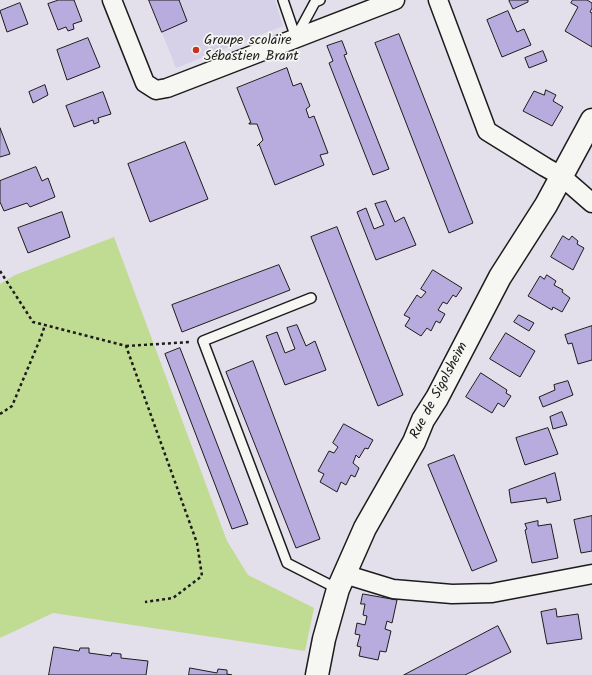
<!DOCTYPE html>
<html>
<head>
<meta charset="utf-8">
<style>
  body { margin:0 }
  canvas { display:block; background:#e3e0ec }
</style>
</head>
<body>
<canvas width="592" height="675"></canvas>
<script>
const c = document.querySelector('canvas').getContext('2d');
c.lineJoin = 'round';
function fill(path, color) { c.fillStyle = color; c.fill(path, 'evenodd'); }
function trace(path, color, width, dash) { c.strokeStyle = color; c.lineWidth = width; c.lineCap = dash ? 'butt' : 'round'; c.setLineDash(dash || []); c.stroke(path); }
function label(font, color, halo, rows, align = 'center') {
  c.font = font + ' Kalam,sans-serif'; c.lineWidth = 3.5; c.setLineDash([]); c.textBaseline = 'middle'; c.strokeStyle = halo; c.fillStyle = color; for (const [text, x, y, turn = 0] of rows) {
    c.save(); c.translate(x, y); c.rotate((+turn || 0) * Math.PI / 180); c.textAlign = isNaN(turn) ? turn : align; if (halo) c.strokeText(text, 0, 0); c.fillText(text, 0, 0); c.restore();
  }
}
const built = new Path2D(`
  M149 0H277L275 1 283 26 176 68Z`);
const green = new Path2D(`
  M114 237 227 541 248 575 314 608 305 651 53 613 0 638V284L15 275Z`);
const building = new Path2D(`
  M59 0H74L82 21 73 24 74 29 68 31 66 27 58 30 48 4Z
  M149 0H179L187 21 162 32Z
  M511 0H528V2L513 9 509 1Z
  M573 0H587L592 3V8L590 12 592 13V47L565 31 578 7 571 3Z
  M20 3 28 24 7 32 0 11Z
  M508 11 517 32 524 29 531 45 502 57 487 20Z
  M399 34 473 223 449 233 375 43Z
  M88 38 100 67 67 80 57 50Z
  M342 41 347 54 344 55 389 169 373 175 329 63 333 61 327 46Z
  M543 51 547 61 529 68 525 58Z
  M287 68 293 86 301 83 310 106 306 109 309 118 314 116 328 153 320 155 324 165 275 185 259 144 257 146 263 140 257 124H249V123H251L237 88Z
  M45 85 48 95 33 103 29 92Z
  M546 90 556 95 553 101 563 107 552 126 523 111 534 91 544 95Z
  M103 92 111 114 98 118 99 122 94 124 93 120 74 127 66 106Z
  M0 128 10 154 0 157Z
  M185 142 208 199 150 222 128 164Z
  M36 167 42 181 48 178 55 197 30 207 27 203 4 211 0 202V181Z
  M386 201 395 222 404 217 416 245 376 260 357 212 366 208 374 229 384 225 375 204Z
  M62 212 70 237 28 253 18 228Z
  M337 227 403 395 378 406 311 237Z
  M563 236 569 240 572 236 578 241 577 244 584 248 573 270 551 257Z
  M279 265 290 290 182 332 172 305Z
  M433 270 462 288 456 297 453 295 447 304 443 302 438 310 445 314 440 323 436 321 431 331 427 328 421 336 405 326 410 318 404 315 417 295 421 298 426 292 421 289Z
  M547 275 556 281 554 285 563 290 562 292 570 298 562 312 553 307 552 310 528 296 540 276 544 279Z
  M519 315 534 323 529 331 514 322Z
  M297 325 306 346 315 341 326 370 285 385 266 336 277 332 285 353 295 349 287 328Z
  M592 326V360L578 364 572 343 568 344 565 335Z
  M506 333 535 351 520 377 490 359Z
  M180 348 248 524 232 529 165 354Z
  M253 361 320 539 296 548 226 372Z
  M481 373 507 390 506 393 511 396 504 407 498 403 492 413 466 397Z
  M568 381 573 395 543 407 539 397 555 390 554 385Z
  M562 412 567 425 553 429 550 417Z
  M344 424 373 440 368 449 365 448 359 458 356 455 353 463 359 468 355 477 351 475 346 485 341 482 337 492 320 482 324 474 318 471 329 451 334 453 338 447 333 443Z
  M548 428 558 454 525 465 516 438Z
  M454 455 497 561 472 571 428 465Z
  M555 473 561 500 547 503 546 498 511 503 509 490Z
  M592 516V551L581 553 574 520Z
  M538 521V526L551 524 558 558 532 563 525 530 527 529 525 524Z
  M363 594 397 600 392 623 387 621 385 629 391 631 386 652 380 651 378 660 359 656 361 647 357 646 360 635 355 634 357 623 365 625 367 616 363 615 365 604H361Z
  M556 609 557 617 578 614 582 639 547 644 541 612Z
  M498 626 511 652 465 675H404Z
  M54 647 79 651 80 648H89V653L111 656 112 653 121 654V658L148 661 146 675H49Z
  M190 668 217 673 218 669 227 670V674L232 675H189Z`);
const path = new Path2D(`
  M0 271 33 322 126 346 197 543 202 576 173 598 145 602
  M126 346 190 342
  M0 414 12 406 41 337 45 325`);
const service = new Path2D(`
  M283 0 296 38
  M296 37 315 2 320 0
  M311 298 203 341 287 563 338 589`);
const minor = new Path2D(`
  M112 0 145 83 156 90 167 88 395 0
  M438 0 487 131 545 167 561 176 592 203
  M344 574 393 589 452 594 492 593 592 574`);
const tertiary = new Path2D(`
  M317 675 324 639 338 589 365 528 414 442 423 420 437 398 500 277 546 205 592 120`);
const markers = [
  [196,50,4,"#c8321e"]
];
const poiNames = [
  ["Groupe scolaire",204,42],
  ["Sébastien Brant",204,58]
];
const streetNames = [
  ["Rue de Sigolsheim",440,391,-62]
];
fill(built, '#d6d0e8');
fill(green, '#c0db92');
fill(building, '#b7acdd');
trace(building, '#1c1c1c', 1);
trace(service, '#1c1c1c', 12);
trace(minor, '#1c1c1c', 21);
trace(tertiary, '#1c1c1c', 25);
trace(path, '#1c1c1c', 2.5, [3, 3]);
trace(service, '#f6f6f2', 9);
trace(minor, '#f6f6f2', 18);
trace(tertiary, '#f6f6f2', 22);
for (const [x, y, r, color] of markers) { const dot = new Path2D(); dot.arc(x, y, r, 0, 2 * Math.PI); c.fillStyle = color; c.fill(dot); trace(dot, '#f6f6f2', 1.5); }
label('14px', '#1c1c1c', '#f6f6f2', poiNames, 'left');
label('14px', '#1c1c1c', '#f6f6f2', streetNames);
</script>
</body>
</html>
